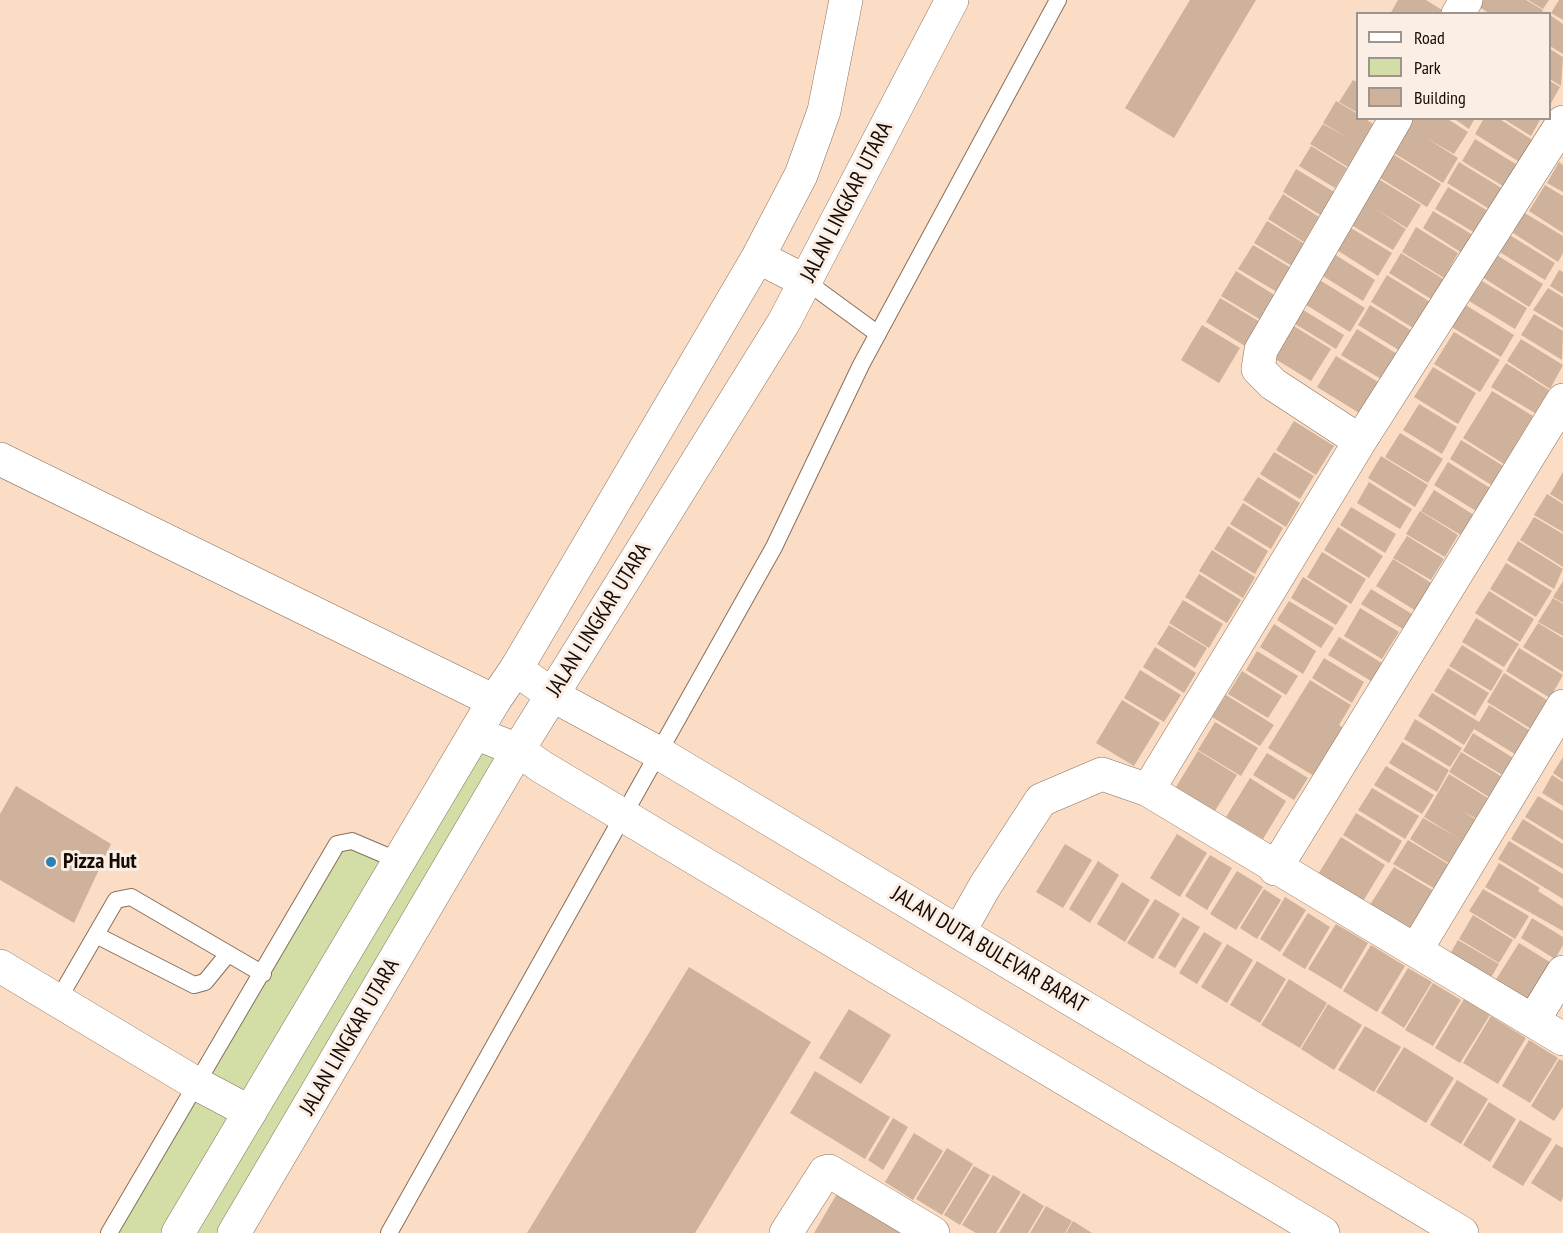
<!DOCTYPE html>
<html>
<head>
<meta charset="utf-8">
<style>
  body { margin:0 }
  #map { position:relative; width:1563px; height:1233px; overflow:hidden; background:#fbddc5; font-family:"PT Sans Narrow",sans-serif }
  canvas { display:block }
  .legend { position:absolute; left:1356px; top:12px; width:195px; height:108px; box-sizing:border-box; background:#faeee5; border:2px solid #9f948b; margin:0; padding:8px 10px; list-style:none; font-size:18px; color:#160c05 }
  .legend li { display:flex; align-items:center; gap:12px; height:30px }
  .legend b { width:30px; border:2px solid #9f948b }
</style>
</head>
<body>
<div id="map">
<canvas width="1563" height="1233"></canvas>
<ul class="legend">
<li><b style="height:8px;background:#fff"></b>Road</li>
<li><b style="height:16px;background:#d3dda6"></b>Park</li>
<li><b style="height:16px;background:#cfb29b"></b>Building</li>
</ul>
</div>
<script>
const c = document.querySelector('canvas').getContext('2d');
c.lineJoin = 'round';
function fill(path, color) { c.fillStyle = color; c.fill(path, 'evenodd'); }
function trace(path, color, width, dash) { c.strokeStyle = color; c.lineWidth = width; c.lineCap = dash ? 'butt' : 'round'; c.setLineDash(dash || []); c.stroke(path); }
function label(font, color, halo, rows, align = 'center') {
  c.font = font + ' "PT Sans Narrow",sans-serif'; c.lineWidth = 6; c.setLineDash([]); c.textBaseline = 'middle'; c.strokeStyle = halo; c.fillStyle = color; for (const [text, x, y, turn = 0] of rows) {
    c.save(); c.translate(x, y); c.rotate((+turn || 0) * Math.PI / 180); c.textAlign = isNaN(turn) ? turn : align; if (halo) c.strokeText(text, 0, 0); c.fillText(text, 0, 0); c.restore();
  }
}
const green = new Path2D(`
  M475 733 518 750 233 1233H109L337 844 399 861Z`);
const building = new Path2D(`
  M1190 0H1256L1174 138 1125 108Z
  M1398 0H1426L1442 10 1440 14H1390Z
  M1482 0H1526L1543 10 1541 14H1490L1478 6Z
  M1528 0H1549L1543 9Z
  M1559 0H1563V20L1551 13Z
  M1550 15 1563 24V54L1550 46Z
  M1550 49 1563 57 1561 86 1550 79Z
  M1353 80 1358 83V113L1339 102Z
  M1550 81 1560 87 1550 105Z
  M1336 101 1358 114V118H1364L1373 124 1348 167 1310 144 1323 124 1350 139 1323 123Z
  M1409 118H1446L1468 132 1454 154 1426 138 1458 158 1443 183 1389 150Z
  M1453 118H1475L1469 129Z
  M1484 118H1498L1534 141 1521 163 1475 134Z
  M1502 118H1541L1531 136Z
  M1475 139 1519 166 1506 188 1462 161Z
  M1311 146 1347 168 1335 188 1299 166Z
  M1391 153 1441 184 1427 207 1377 176Z
  M1459 162 1503 189 1491 210 1447 183Z
  M1559 162 1563 165V192L1547 183Z
  M1296 169 1336 193 1322 216 1283 192Z
  M1375 177 1421 205 1407 228 1377 210 1406 229 1393 250 1348 223Z
  M1545 185 1563 196V233L1529 211Z
  M1448 187 1488 211 1475 233 1435 209Z
  M1283 194 1319 217 1304 242 1268 219Z
  M1433 211 1473 235 1462 253 1423 228Z
  M1523 212 1563 236V253L1558 262 1513 233Z
  M1267 221 1305 244 1292 266 1254 243Z
  M1346 225 1392 253 1378 276 1332 247Z
  M1416 227 1458 253 1444 278 1402 252Z
  M1508 234 1555 263 1545 280 1498 251Z
  M1253 245 1291 268 1277 292 1238 269Z
  M1331 252 1375 280 1363 301 1318 273Z
  M1492 252 1543 284 1529 307 1479 275Z
  M1401 253 1448 282 1436 302 1389 273Z
  M1559 270 1563 272V294L1550 286Z
  M1236 271 1276 296 1261 320 1221 296Z
  M1387 275 1435 305 1418 331 1371 302Z
  M1313 276 1365 308 1350 332 1298 300Z
  M1482 281 1527 308 1515 329 1469 301Z
  M1548 288 1563 297V328L1533 310Z
  M1220 298 1260 322 1245 346 1206 322Z
  M1464 304 1514 335 1501 357 1450 326Z
  M1370 305 1417 334 1405 354 1358 325Z
  M1300 308 1344 335 1336 349 1292 322Z
  M1534 314 1563 331 1562 360 1521 335Z
  M1289 323 1331 349 1311 381 1269 355Z
  M1202 325 1240 348 1219 383 1181 360Z
  M1357 329 1402 357 1386 382 1341 355Z
  M1454 332 1500 360 1480 392 1434 364Z
  M1521 339 1563 365 1550 389 1507 361Z
  M1336 356 1383 385 1364 416 1317 387Z
  M1506 363 1549 390 1535 413 1491 387Z
  M1433 367 1476 393 1458 424 1414 397Z
  M1492 391 1533 416 1504 464 1463 438Z
  M1419 404 1457 427 1442 454 1403 430Z
  M1294 421 1334 446 1316 475 1276 450Z
  M1400 433 1443 459 1428 483 1385 457Z
  M1461 440 1505 467 1493 486 1450 459Z
  M1274 452 1314 476 1300 499 1260 474Z
  M1381 456 1428 485 1415 507 1368 478Z
  M1448 462 1490 488 1476 511 1434 485Z
  M1563 472V502L1550 494Z
  M1258 477 1300 503 1286 527 1243 500Z
  M1369 482 1412 509 1400 529 1357 503Z
  M1434 490 1474 515 1461 535 1421 511Z
  M1547 494 1563 504V532L1534 515Z
  M1243 503 1283 528 1271 549 1230 524Z
  M1351 507 1396 534 1385 553 1340 525Z
  M1420 511 1458 535 1445 557 1406 534Z
  M1534 517 1563 534V567L1520 540Z
  M1228 526 1268 551 1255 574 1214 549Z
  M1338 527 1383 556 1369 578 1324 550Z
  M1407 536 1444 559 1431 580 1393 558Z
  M1518 541 1563 569 1554 589 1507 560Z
  M1212 550 1255 577 1243 598 1199 571Z
  M1322 552 1366 579 1351 604 1307 577Z
  M1393 559 1433 584 1416 611 1376 586Z
  M1506 563 1552 591 1536 617 1490 589Z
  M1199 574 1241 600 1227 623 1185 597Z
  M1303 577 1348 606 1336 625 1291 598Z
  M1563 581V603L1553 597Z
  M1371 589 1412 614 1403 629 1361 604Z
  M1489 591 1534 619 1520 642 1475 613Z
  M1553 598 1563 604V636L1538 622Z
  M1183 600 1223 624 1209 648 1169 623Z
  M1289 601 1334 628 1321 648 1277 620Z
  M1360 608 1399 632 1382 659 1344 636Z
  M1476 618 1519 644 1504 667 1462 642Z
  M1538 623 1563 638V672L1523 647Z
  M1274 624 1316 651 1303 674 1260 647Z
  M1169 625 1207 648 1195 668 1157 644Z
  M1339 637 1382 663 1371 681 1328 655Z
  M1462 645 1503 671 1491 691 1449 666Z
  M1155 647 1196 673 1184 693 1143 667Z
  M1519 648 1563 675 1550 698 1506 671Z
  M1257 651 1298 676 1286 695 1246 670Z
  M1324 658 1364 682 1352 703 1312 678Z
  M1448 668 1489 693 1475 716 1434 691Z
  M1140 670 1181 695 1164 722 1124 698Z
  M1242 671 1282 696 1268 718 1228 694Z
  M1504 673 1550 702 1533 730 1487 702Z
  M1310 680 1351 705 1339 725 1343 728 1314 776 1268 748Z
  M1432 693 1479 722 1489 705 1532 732 1518 756 1474 729 1464 745 1418 716Z
  M1226 695 1274 725 1260 746 1212 717Z
  M1122 700 1160 723 1134 766 1096 743Z
  M1415 719 1462 748 1450 767 1404 739Z
  M1215 722 1258 748 1241 776 1198 750Z
  M1473 733 1515 759 1504 776 1463 751Z
  M1402 742 1449 770 1437 792 1389 763Z
  M1198 751 1237 775 1215 811 1176 787Z
  M1461 752 1504 778 1492 799 1449 772Z
  M1267 753 1308 778 1294 800 1253 775Z
  M1563 757V780L1553 773Z
  M1386 766 1434 795 1422 814 1374 785Z
  M1449 774 1491 800 1479 820 1462 811 1480 822 1453 866 1410 839 1423 818 1457 837 1424 817Z
  M1552 775 1563 782V806L1542 793Z
  M1250 778 1286 801 1263 839 1226 817Z
  M16 786 111 844 74 923 0 880V814Z
  M1372 788 1419 816 1405 839 1358 810Z
  M1538 796 1563 811V840L1525 817Z
  M1356 813 1402 841 1389 863 1343 835Z
  M1523 819 1563 844V869L1511 839Z
  M1177 834 1207 853 1180 897 1150 878Z
  M1341 837 1385 865 1362 903 1317 876Z
  M1408 840 1451 866 1437 890 1393 864Z
  M1509 841 1563 874V899L1498 859Z
  M1065 844 1092 860 1063 908 1036 892Z
  M1210 855 1232 868 1207 910 1185 896Z
  M1098 861 1119 875 1090 923 1069 909Z
  M1499 863 1540 888 1538 891 1563 907V931L1485 887Z
  M1394 867 1434 891 1408 933 1368 908Z
  M1237 871 1263 887 1236 930 1210 914Z
  M1122 882 1150 900 1125 942 1097 924Z
  M1264 889 1281 900 1257 939 1240 928Z
  M1483 889 1529 916 1515 939 1469 911Z
  M1285 897 1306 910 1280 952 1260 939Z
  M1155 899 1180 914 1153 959 1127 943Z
  M1308 913 1330 927 1305 969 1282 955Z
  M1473 915 1513 940 1499 963 1459 939Z
  M1183 917 1200 927 1175 968 1158 958Z
  M1532 918 1563 937V945L1555 959 1521 938Z
  M1336 924 1368 943 1341 989 1308 969Z
  M1204 932 1222 943 1197 984 1179 973Z
  M1458 940 1499 964 1487 984 1447 959Z
  M1519 943 1553 964 1530 1002 1495 981Z
  M1227 944 1253 960 1227 1003 1201 987Z
  M1371 945 1405 966 1377 1012 1343 991Z
  M1257 961 1286 979 1260 1023 1230 1005Z
  M689 967 811 1042 695 1233H527Z
  M1408 968 1432 982 1404 1028 1381 1013Z
  M1289 979 1327 1003 1300 1048 1261 1025Z
  M1433 983 1461 1000 1433 1046 1405 1030Z
  M1464 999 1490 1015 1460 1063 1435 1048Z
  M1328 1004 1362 1025 1334 1070 1301 1049Z
  M849 1009 891 1035 861 1084 819 1058Z
  M1491 1016 1526 1038 1498 1084 1463 1063Z
  M1365 1026 1401 1047 1374 1092 1338 1070Z
  M1529 1040 1558 1058 1530 1103 1502 1086Z
  M1404 1047 1454 1078 1426 1123 1376 1092Z
  M1559 1059 1563 1061V1107L1554 1121 1531 1106Z
  M815 1071 890 1117 865 1159 790 1113Z
  M1457 1080 1488 1099 1461 1144 1430 1125Z
  M1489 1102 1516 1119 1490 1162 1463 1145Z
  M893 1118 908 1127 883 1170 868 1160Z
  M1520 1120 1552 1139 1523 1186 1492 1167Z
  M914 1133 943 1151 913 1200 885 1182Z
  M1556 1144 1563 1148V1197L1561 1202 1531 1183Z
  M947 1148 973 1164 942 1215 916 1199Z
  M974 1166 990 1175 960 1225 944 1215Z
  M993 1175 1021 1192 996 1233H976L962 1225Z
  M838 1192 908 1233H814Z
  M1023 1193 1044 1206 1028 1233H999Z
  M1046 1206 1072 1221 1065 1233H1030Z
  M1073 1221 1092 1233H1066Z`);
const lane = new Path2D(`
  M807 282 878 334
  M96 935 194 985 205 982 228 954
  M58 1000 116 900 131 897 263 974
  M109 1233 337 844 352 841 399 861
  M389 1233 774 547 861 365 1058 0`);
const street = new Path2D(`
  M1458 14 1466 0
  M1360 441 1273 384 1258 369 1261 350 1396 118
  M0 459 494 701
  M516 669 552 695 657 752 1462 1233
  M475 733 518 750 542 767 1323 1233
  M1148 790 1360 441 1563 122
  M1275 869 1563 400
  M959 932 985 886 1041 800 1102 774 1148 790 1563 1039
  M1416 950 1563 706
  M0 966 197 1084 250 1112
  M1533 1021 1563 972
  M786 1233 825 1172 829 1171 933 1233`);
const primary = new Path2D(`
  M758 257 807 282
  M178 1233 494 701 516 669 758 257 801 175 824 111 846 0
  M234 1233 518 750 784 322 952 0`);
const markers = [
  [51,862,6,"#2c82b1"]
];
const streetNames = [
  ["JALAN LINGKAR UTARA",847,202,-63],
  ["JALAN LINGKAR UTARA",599,620,-58],
  ["JALAN DUTA BULEVAR BARAT",989,950,31],
  ["JALAN LINGKAR UTARA",350,1037,-60]
];
const poiNames = [
  ["Pizza Hut",63,862]
];
fill(green, '#d3dda6');
fill(building, '#cfb29b');
trace(lane, '#8a6f5a', 18);
trace(street, '#8a6f5a', 34);
trace(primary, '#8a6f5a', 34);
trace(lane, '#fff', 16);
trace(street, '#fff', 33);
trace(primary, '#fff', 33);
for (const [x, y, r, color] of markers) { const dot = new Path2D(); dot.arc(x, y, r, 0, 2 * Math.PI); c.fillStyle = color; c.fill(dot); trace(dot, '#faeee5', 2); }
label('22px', '#160c05', '#faeee5', streetNames);
label('bold 22px', '#160c05', '#faeee5', poiNames, 'left');
</script>
</body>
</html>
